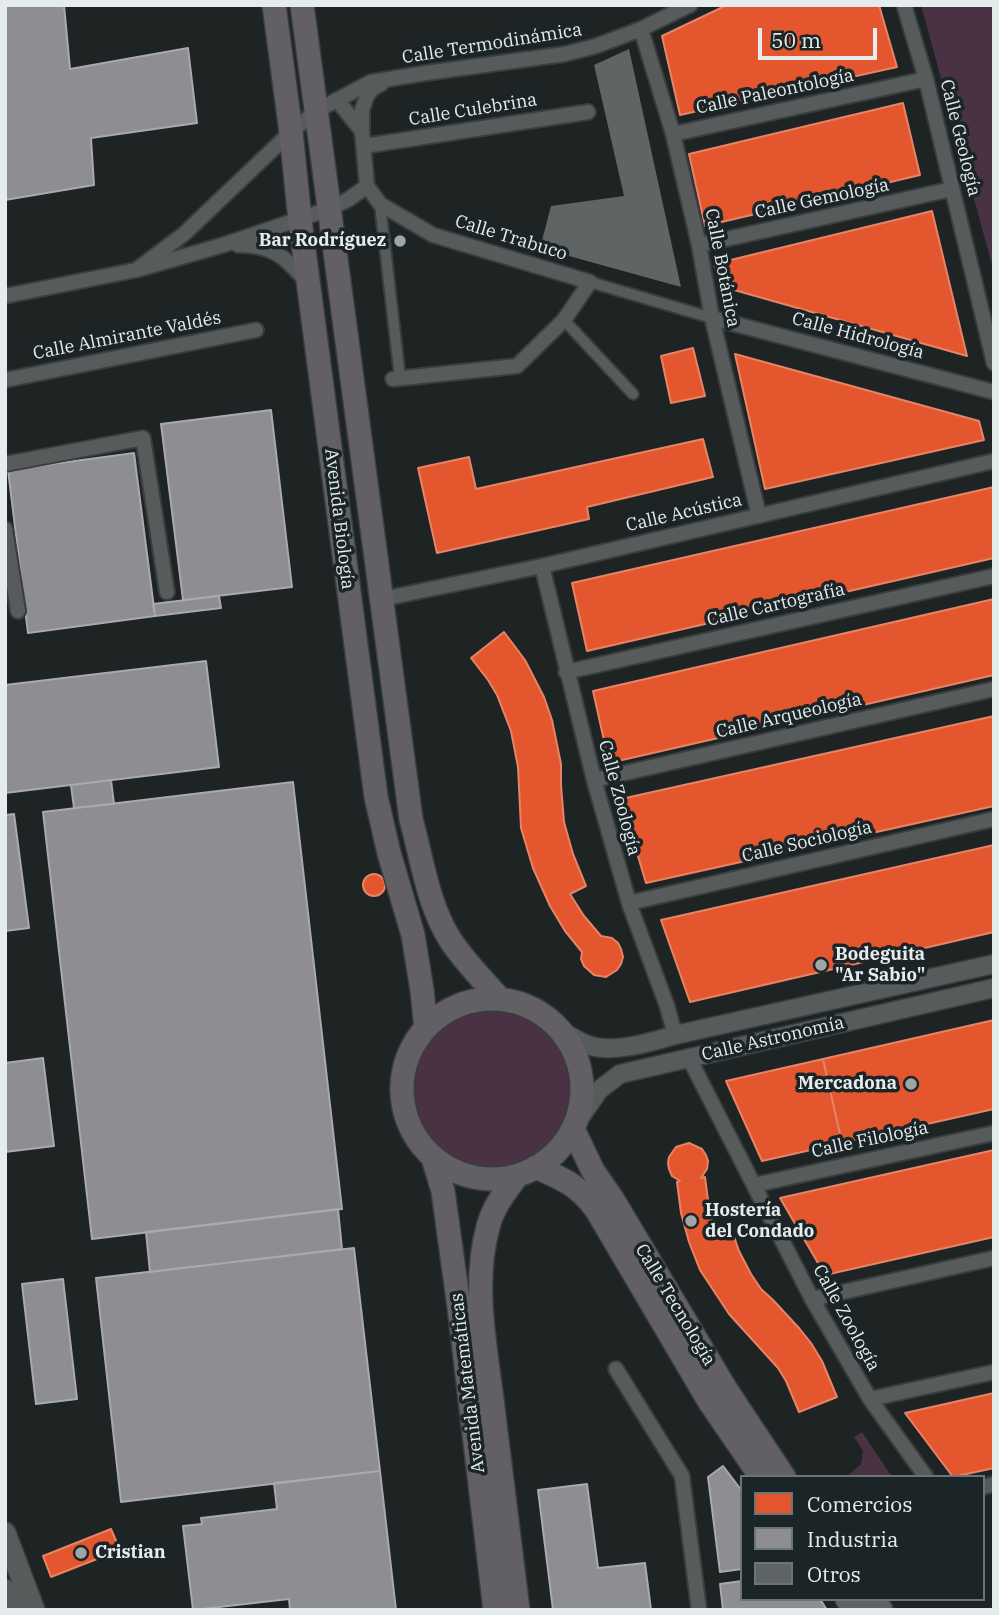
<!DOCTYPE html>
<html>
<head>
<meta charset="utf-8">
<style>
  body { margin:0 }
  #map { position:relative; width:999px; height:1615px; overflow:hidden; background:#1e2324; font-family:"IBM Plex Serif",serif }
  canvas { display:block }
  .frame { position:absolute; inset:0; border:7px solid #e6eced; pointer-events:none }
  .legend { position:absolute; left:740px; top:1475px; width:245px; height:126px; box-sizing:border-box; background:#1b2527; border:2px solid #6c7576; margin:0; padding:9px 12px; list-style:none; font-size:21px; color:#e6eced }
  .legend li { display:flex; align-items:center; gap:14px; height:35px }
  .legend b { width:35px; border:2px solid #6c7576 }
  .scale { position:absolute; left:758px; top:28px; width:119px; height:32px; box-sizing:border-box; border:4px solid #e6eced; border-top:0; padding-left:9px; font-size:21px; line-height:24px; white-space:nowrap; color:#e6eced; -webkit-text-stroke:5px #1b2527; paint-order:stroke }
</style>
</head>
<body>
<div id="map">
<canvas width="999" height="1615"></canvas>
<div class="frame"></div>
<ul class="legend">
<li><b style="height:19px;background:#e4572e"></b>Comercios</li>
<li><b style="height:19px;background:#8d8d92"></b>Industria</li>
<li><b style="height:19px;background:#5f6464"></b>Otros</li>
</ul>
<div class="scale">50 m</div>
</div>
<script>
const c = document.querySelector('canvas').getContext('2d');
c.lineJoin = 'round';
function fill(path, color) { c.fillStyle = color; c.fill(path, 'evenodd'); }
function trace(path, color, width, dash) { c.strokeStyle = color; c.lineWidth = width; c.lineCap = dash ? 'butt' : 'round'; c.setLineDash(dash || []); c.stroke(path); }
function label(font, color, halo, rows, align = 'center') {
  c.font = font + ' "IBM Plex Serif",serif'; c.lineWidth = 7; c.setLineDash([]); c.textBaseline = 'middle'; c.strokeStyle = halo; c.fillStyle = color; for (const [text, x, y, turn = 0] of rows) {
    c.save(); c.translate(x, y); c.rotate((+turn || 0) * Math.PI / 180); c.textAlign = isNaN(turn) ? turn : align; if (halo) c.strokeText(text, 0, 0); c.fillText(text, 0, 0); c.restore();
  }
}
const green = new Path2D(`
  M921 5H994V272Z
  M402 1089a90 90 0 1 1 180 0a90 90 0 1 1-180 0Z
  M862 1432 892 1477H846L861 1464 863 1451 854 1437Z`);
const shops = new Path2D(`
  M727 5H879L897 67 680 115 662 36Z
  M903 103 920 175 705 226 689 154Z
  M932 211 967 356 720 286 714 264Z
  M693 348 705 396 671 403 661 356Z
  M735 354 979 421 984 440 765 489Z
  M703 439 713 477 587 507 589 519 437 553 418 468 469 457 476 489Z
  M994 487V558L587 651 572 583Z
  M994 599V675L609 763 593 691Z
  M504 632 525 660 544 697 552 720 561 764V785L564 822 573 854 586 886 570 894 584 916 601 936 612 938 618 943 621 949 623 957 621 964 617 970 606 977 594 975 584 966 581 959 582 952 565 931 550 906 533 868 521 828 518 767 511 731 497 695 488 680 471 658Z
  M994 716V806L646 883 621 799Z
  M994 845V932L690 1002 661 920Z
  M363 885a11 11 0 1 1 22 0a11 11 0 1 1-22 0Z
  M994 1020V1109L842 1143 823 1059Z
  M823 1059 842 1143 762 1161 726 1081Z
  M689 1143 702 1149 706 1155 708 1161 707 1169 701 1178 705 1177 709 1208 714 1229 730 1225 739 1251 751 1274 761 1289 773 1300 799 1328 811 1343 822 1361 837 1397 799 1412 786 1381 778 1368 729 1314 700 1270 689 1242 681 1213 677 1182 680 1181 672 1176 669 1169 668 1163 669 1157 676 1147Z
  M994 1150V1237L825 1275 780 1198Z
  M994 1393V1468L953 1477 905 1413Z
  M111 1529 120 1550 51 1577 43 1556Z`);
const industry = new Path2D(`
  M5 5H64L70 69 188 48 197 123 91 138 94 185 5 200Z
  M271 410 292 587 183 600 161 424Z
  M134 453 155 616 28 633 8 470Z
  M219 596 221 608 155 616 153 604Z
  M206 661 219 767 5 793V685Z
  M111 780 114 804 74 808 71 785Z
  M293 782 342 1209 92 1239 43 812Z
  M14 814 29 928 5 931V815Z
  M43 1058 54 1146 5 1152V1063Z
  M338 1209 342 1249 150 1272 146 1232Z
  M354 1248 380 1471 121 1502 96 1278Z
  M63 1279 77 1399 36 1404 22 1284Z
  M723 1466 742 1491V1569L720 1572 708 1477Z
  M380 1471 396 1610H290L289 1599 193 1610 183 1526 202 1524 201 1518 277 1509 274 1483Z
  M587 1484 598 1568 645 1563 651 1610H553L538 1490Z
  M742 1581V1599H820L827 1610H723L720 1584Z`);
const building = new Path2D(`
  M629 49 681 287 540 248 551 206 624 196 594 65Z`);
const pedestrian = new Path2D(`
  M380 204 400 378
  M590 282 712 318
  M564 320 633 394`);
const minor = new Path2D(`
  M904 5 926 79 994 363
  M641 29 673 134 699 245 712 318 759 516
  M381 84 372 89 367 96 362 110V131L367 186 380 204 433 235 590 282 564 320 517 366 393 379
  M337 100 362 131
  M673 134 926 79
  M364 146 588 112
  M238 245C273 245 284 256 306 281
  M699 245 952 189
  M136 270 184 234 291 132 316 111 371 82 426 73 565 54 596 46 641 29 690 5
  M5 296 136 270 223 245 329 209 349 199 367 186
  M712 318 994 392
  M5 380 256 330
  M5 464 143 438 167 592
  M5 529 18 611
  M542 566 594 780 629 903 667 1006 675 1035
  M382 599 542 566 994 461
  M566 672 994 576
  M594 780 994 689
  M629 903 994 819
  M689 1058 812 1299 870 1399 926 1477
  M754 1185 994 1133
  M812 1299 994 1258
  M616 1369 682 1476 699 1610
  M870 1399 994 1372
  M983 1487 994 1484`);
const tertiary = new Path2D(`
  M563 1032C571 1036 579 1042 588 1045 612 1054 652 1042 675 1035L994 964
  M575 1125 599 1090 620 1074 994 988`);
const secondary = new Path2D(`
  M5 1533 34 1610
  M5 1590 13 1610`);
const primary = new Path2D(`
  M274 5 291 132 300 220 376 797 389 853 413 935 422 990 426 1028
  M302 5 411 819C422 859 428 906 451 941 465 962 483 980 500 999
  M402 1089a90 90 0 1 1 180 0a90 90 0 1 1-180 0Z
  M573 1129 593 1171 613 1200 725 1388 784 1477
  M433 1158 443 1191 459 1307 495 1610
  M536 1167C563 1179 578 1185 596 1209L709 1401 761 1477
  M517 1176C505 1192 493 1207 488 1227 472 1285 486 1349 493 1408 501 1475 510 1542 518 1610
  M847 1599 855 1610
  M873 1599 881 1610`);
const markers = [
  [400,241,7,"#a0a6a7"],
  [821,965,7,"#a0a6a7"],
  [911,1084,7,"#a0a6a7"],
  [691,1221,7,"#a0a6a7"],
  [81,1553,7,"#a0a6a7"]
];
const streetNames = [
  ["Calle Termodinámica",492,44,-9],
  ["Calle Paleontología",775,92,-12],
  ["Calle Culebrina",473,110,-9],
  ["Calle Geología",960,138,76],
  ["Calle Gemología",822,199,-12],
  ["Calle Trabuco",511,238,17],
  ["Calle Botánica",722,268,79],
  ["Calle Almirante Valdés",127,336,-11],
  ["Calle Hidrología",858,336,15],
  ["Calle Acústica",684,513,-13],
  ["Avenida Biología",339,519,83],
  ["Calle Cartografía",776,605,-13],
  ["Calle Arqueología",789,716,-13],
  ["Calle Zoología",619,798,75],
  ["Calle Sociología",807,842,-13],
  ["Calle Astronomía",773,1039,-13],
  ["Calle Filología",870,1140,-12],
  ["Calle Tecnología",675,1305,59],
  ["Calle Zoología",846,1318,61],
  ["Avenida Matemáticas",468,1383,-97]
];
const poiNames = [
  ["Bar Rodríguez",386,241,"right"],
  ["Bodeguita",835,955],
  ["\"Ar Sabio\"",835,976],
  ["Mercadona",897,1084,"right"],
  ["Hostería",705,1211],
  ["del Condado",705,1232],
  ["Cristian",95,1553]
];
fill(green, '#483243');
fill(shops, '#e4572e');
trace(shops, '#e58467', 2);
fill(industry, '#8d8d92');
trace(industry, '#a8aaad', 2);
fill(building, '#5f6464');
trace(pedestrian, '#383d3e', 14);
trace(minor, '#383d3e', 18);
trace(tertiary, '#383d3e', 21);
trace(secondary, '#383d3e', 24);
trace(primary, '#383d3e', 26);
trace(pedestrian, '#575b5b', 10);
trace(minor, '#575b5b', 14);
trace(tertiary, '#575b5b', 18);
trace(secondary, '#575b5b', 21);
trace(primary, '#636065', 23);
for (const [x, y, r, color] of markers) { const dot = new Path2D(); dot.arc(x, y, r, 0, 2 * Math.PI); c.fillStyle = color; c.fill(dot); trace(dot, '#1b2527', 2.5); }
label('18px', '#e6eced', '#1b2527', streetNames);
label('bold 18px', '#e6eced', '#1b2527', poiNames, 'left');
</script>
</body>
</html>
